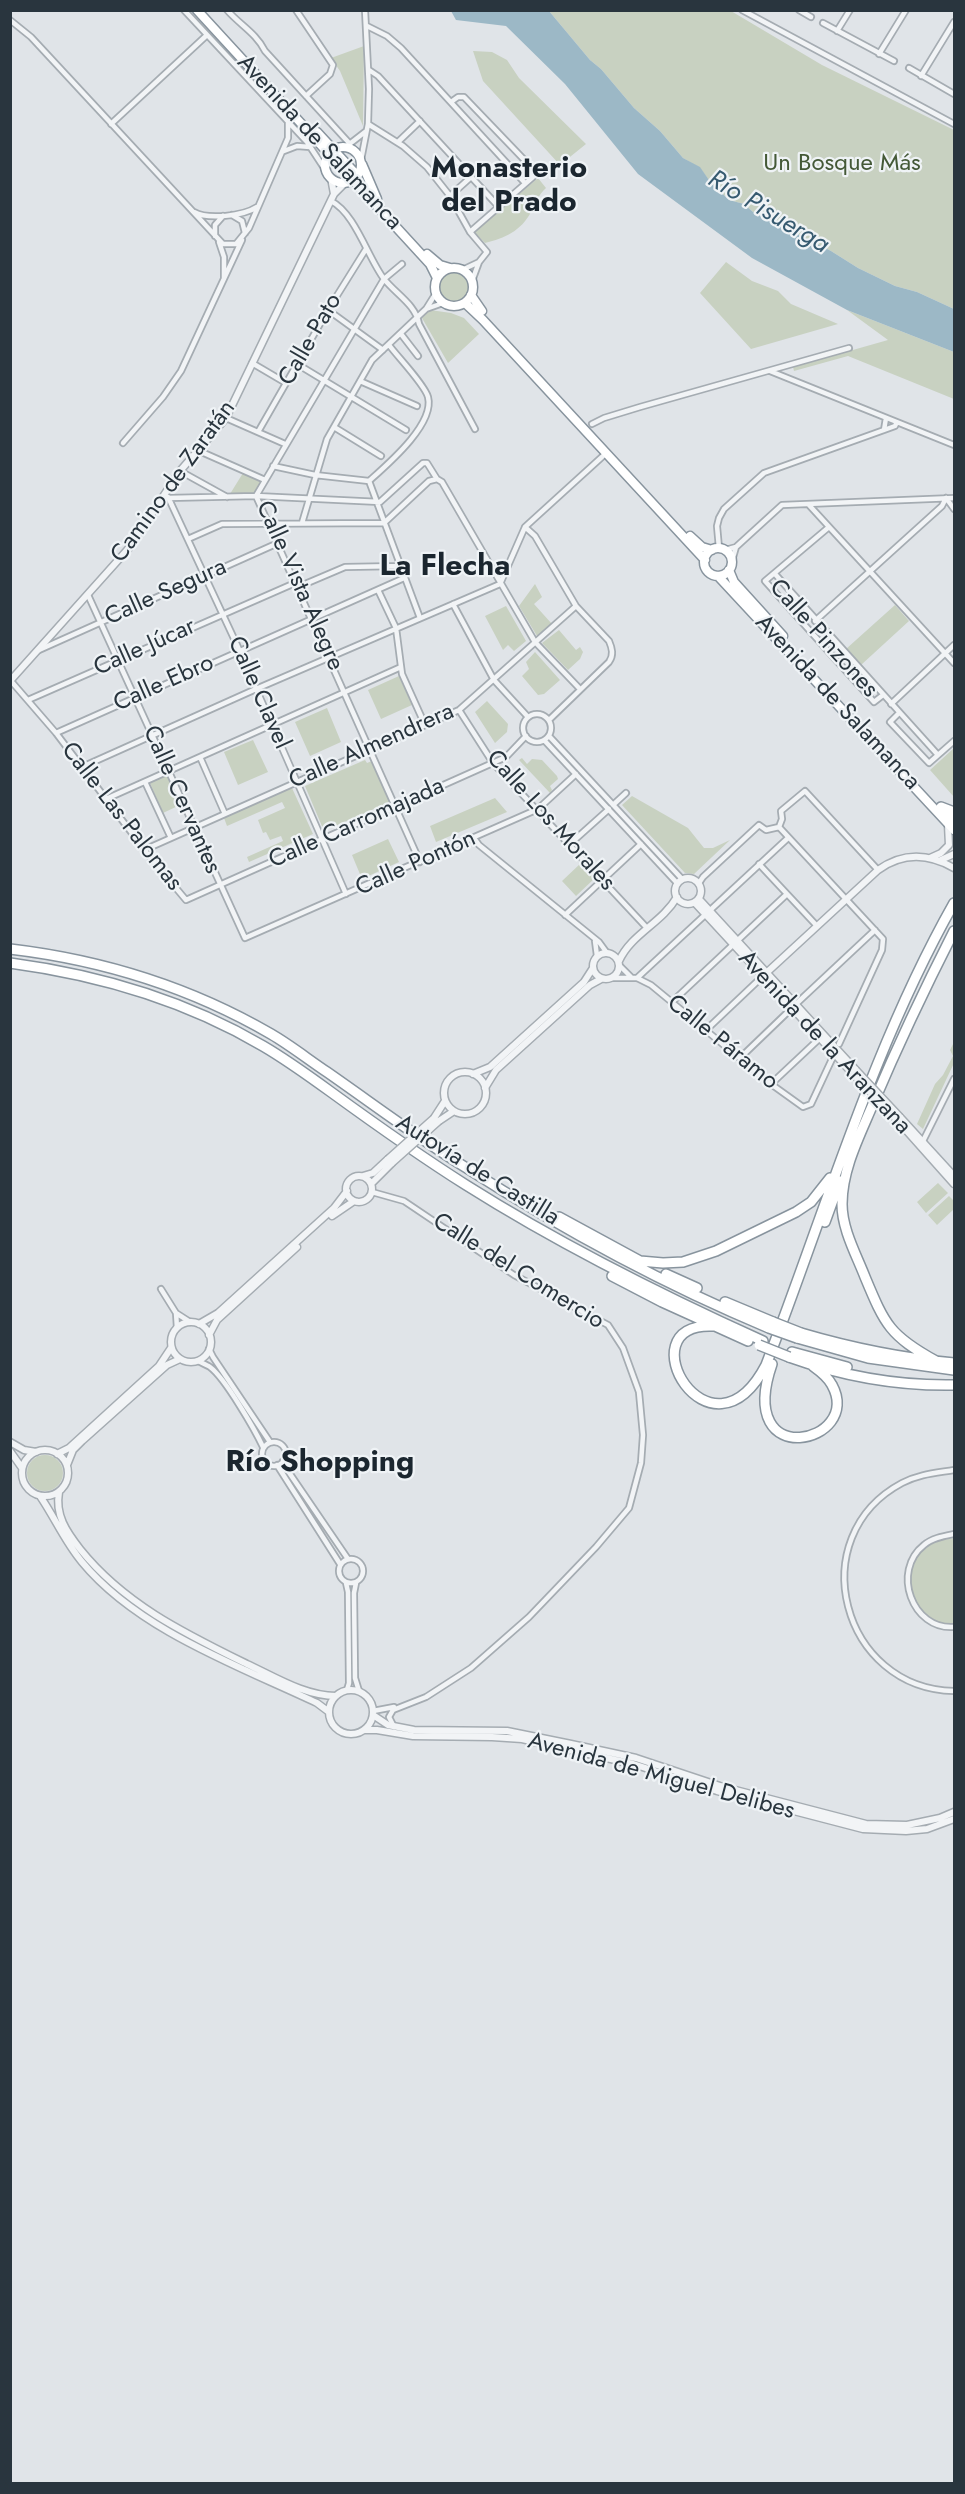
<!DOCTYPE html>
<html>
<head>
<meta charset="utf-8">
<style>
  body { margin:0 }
  #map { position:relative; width:965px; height:2494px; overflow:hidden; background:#e0e4e8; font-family:Jost,sans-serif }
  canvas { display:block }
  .frame { position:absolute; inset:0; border:12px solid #29353e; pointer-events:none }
</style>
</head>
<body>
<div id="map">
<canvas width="965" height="2494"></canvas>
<div class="frame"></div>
</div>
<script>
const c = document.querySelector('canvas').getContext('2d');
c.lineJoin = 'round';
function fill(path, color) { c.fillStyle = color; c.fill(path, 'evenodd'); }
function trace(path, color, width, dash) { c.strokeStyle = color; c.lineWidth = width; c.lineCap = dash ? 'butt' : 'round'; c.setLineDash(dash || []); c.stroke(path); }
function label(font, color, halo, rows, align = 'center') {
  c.font = font + ' Jost,sans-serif'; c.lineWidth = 4.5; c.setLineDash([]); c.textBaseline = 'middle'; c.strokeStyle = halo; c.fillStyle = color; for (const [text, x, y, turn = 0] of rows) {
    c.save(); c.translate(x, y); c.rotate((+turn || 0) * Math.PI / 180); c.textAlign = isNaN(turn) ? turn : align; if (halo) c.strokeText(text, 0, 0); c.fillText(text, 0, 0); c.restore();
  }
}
const green = new Path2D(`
  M549 11H731L822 65 954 130V309L917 292 895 286 858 268 831 251 753 212 744 204 729 200 711 183 700 168 683 158 660 131 634 108 601 69 590 60Z
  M364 46 363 126 340 71 331 58Z
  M473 51 492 52 507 60 519 78 586 144 560 165 483 81Z
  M538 178 546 188C538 195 536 203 531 212 521 231 505 238 485 243L474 232Z
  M726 262 752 281 778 291 791 304 838 324 751 349 700 293Z
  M438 287a16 16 0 1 1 32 0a16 16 0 1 1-32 0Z
  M430 310 451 313 464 318 479 334 448 363 422 318Z
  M847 310 954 352V399L848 356 794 371 793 367 888 340Z
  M243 473 261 482 254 494H230Z
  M535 584 542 597 534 604 552 624 537 636 519 606Z
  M895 605 909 621 861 665 846 649Z
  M506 606 526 641 514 651 508 645 503 650 485 616Z
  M559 630 576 650 580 647 583 652 580 659 568 670 542 643Z
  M535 652 560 680 544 694 538 695 522 676 529 669 526 662Z
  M399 676 412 705 381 719 368 690Z
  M487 701 508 724 507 732 495 743 475 712Z
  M327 708 341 742 310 756 295 722Z
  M253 740 268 772 238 785 224 752Z
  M954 748V797L930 770Z
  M522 758 527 764 532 759 542 760 557 776 558 779 550 786 552 790 550 793 519 760Z
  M365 760 367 763 372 761 390 802 324 831 305 786Z
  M167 775 180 805 163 813 150 783Z
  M292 788 313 834 249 862 247 857 283 841 281 836 270 840 266 832 263 833 258 820 285 808 282 802 227 826 224 818Z
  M632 796 688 828 704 848H713L730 840 694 874 685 873 622 805Z
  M495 798 507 812 436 842 430 826Z
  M388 839 399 862 362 879 352 855Z
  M581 863 595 878 576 896 562 881Z
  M954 1042V1063L923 1129 917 1124 935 1084 943 1075 953 1056 950 1050Z
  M938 1183 948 1193 926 1213 917 1202Z
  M949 1196 954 1201V1209L937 1225 928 1215Z
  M27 1473a18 18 0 1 1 36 0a18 18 0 1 1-36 0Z
  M954 1538V1625C914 1627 891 1569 927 1545 935 1540 946 1540 954 1538Z`);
const water = new Path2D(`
  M451 11H549L590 60 601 69 634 108 660 131 683 158 700 167 711 183 729 200 744 204 753 212 831 251 858 268 895 286 917 292 954 309V352L847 310 752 258 638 174 565 84 506 26 456 20Z`);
const minor = new Path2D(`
  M184 10 307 142 326 171
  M227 10C240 25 256 33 265 51L350 144
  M296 10 333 65 330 74 306 96
  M742 10 954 124
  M799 10 811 17
  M10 20 31 37 223 244H236L249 228 288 138V123
  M823 23 894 61
  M367 26 387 36 401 48 525 183
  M837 31 850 10
  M879 54 906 10
  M909 68 954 94
  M369 70 378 76 498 206
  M921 76 954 22
  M451 102 458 97H464L534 170 533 177 470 232
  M111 124 207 35
  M368 124 403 146 427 167 450 196 470 232 487 252 479 262 472 281
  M398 142 420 121
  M347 146 365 132
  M284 151 297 146 310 147
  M361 160 368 124 369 89 365 10
  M450 196 471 177
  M331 201C355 213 368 258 384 279 396 294 416 305 419 324L475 429
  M194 212C208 220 243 216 257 207
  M232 215 242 221 245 233
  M215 236V225L223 216
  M219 242 224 257V278
  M402 264 384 279 256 496 420 862
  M462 270 479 262
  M426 309 443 303
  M328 310 383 350
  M401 334 418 356
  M252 363 286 383
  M297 364 406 430
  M770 371 954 445
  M360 381 417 406
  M226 418 285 444
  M592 424 604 418 640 407 849 348
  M334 427 381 456
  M884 430 895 426 897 422
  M258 432 328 310 366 249
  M123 443 163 397 181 371 242 240
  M197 450 265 480
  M273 466 315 475 369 481C388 464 435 424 428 397 425 385 397 356 389 345
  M180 471 227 497
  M369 481 420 618
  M168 497 237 645 346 894
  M168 498 256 496 380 502 423 463H427L437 479 442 482 535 642 580 689
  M946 498 954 509
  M809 505 954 663
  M302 523 327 439 372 360 426 309 436 293
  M525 527 535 536 576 606 609 641C612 648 614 655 609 662L549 720
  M829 527 765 581 874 702 883 695
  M188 539 222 524 384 523 429 481 437 479
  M719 548 717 526 719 518 724 509 764 473 884 430 886 418
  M725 550 736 547 782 505 954 498
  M732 561 736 547
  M775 574 938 755
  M298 587 345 567 400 566
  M378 590 396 628 402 674 425 725
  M88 595 245 938 538 809 576 774
  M453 604 494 680 528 717
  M815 621 942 506 946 498
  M39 650 278 543
  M11 681 56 733 150 857 186 900 506 757 526 736
  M28 700 295 583
  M891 704 954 645
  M459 710 493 763 647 928
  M899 713 890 722 929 763 954 741
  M523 728a14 14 0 1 1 28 0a14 14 0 1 1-28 0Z
  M56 733 404 578
  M549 736 682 879
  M544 740 677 883
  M200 757 225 814
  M82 767 256 689 500 584 525 527 603 456
  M145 782 171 838
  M106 799 401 667
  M613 805 626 793
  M779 827 883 939 882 950 839 1044
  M474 838 479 845 599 942 607 953
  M570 844 609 809
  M144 850 459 710 576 606
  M759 864 817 926
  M699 883 703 877 759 825 766 830 779 827 782 819 781 811 805 791 878 870
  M565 915 641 844
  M595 941 597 956
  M620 966 631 977
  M613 978H637L651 985 771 1084 803 1107 811 1104 832 1059
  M637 978 788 838
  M672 1002 787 894
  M796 1004 875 930
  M706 1030 763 976
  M740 1058 792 1008
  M771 1084 820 1038
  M922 1143 954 1079
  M372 1192 404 1201 514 1275 608 1325 623 1348 639 1392 643 1435 641 1463 629 1508 596 1547 529 1617 471 1668 426 1697 393 1710 389 1717 394 1727
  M161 1289 176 1313 190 1322
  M176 1313 177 1328
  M209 1349 213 1357 270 1442
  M198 1361C202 1363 207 1365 210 1367 225 1378 255 1430 263 1447
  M262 1454a12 12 0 1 1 24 0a12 12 0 1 1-24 0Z
  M283 1461 288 1471 348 1559
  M277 1465 340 1564
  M954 1470C936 1473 919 1474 902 1483 801 1537 842 1689 954 1691
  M954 1534C944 1536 932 1538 924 1545 891 1571 912 1630 954 1627
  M339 1571a12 12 0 1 1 24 0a12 12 0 1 1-24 0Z
  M346 1583 348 1592 349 1683 347 1690
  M356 1583 354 1593 355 1678 359 1691
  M373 1711 394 1707`);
const tertiary = new Path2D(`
  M331 178 334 194
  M10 681 129 548 180 471 226 418 334 194 345 183
  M930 858 941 853 949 845 948 825
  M941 860 954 854
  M675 891a13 13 0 1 1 26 0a13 13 0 1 1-26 0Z
  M699 899 856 1070
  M695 903 853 1074
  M593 966a13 13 0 1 1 26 0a13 13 0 1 1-26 0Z
  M619 961C631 934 662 923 677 897
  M763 976 878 870C903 852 928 853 954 868
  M444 1093a21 21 0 1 1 42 0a21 21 0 1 1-42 0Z
  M473 1074 490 1067 584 982 593 968
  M485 1088 496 1070 590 985 601 979
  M900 1117 954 1176
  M434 1118 445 1101
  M897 1120 954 1184
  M439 1121 454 1111
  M363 1176 373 1173 388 1159
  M346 1189a13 13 0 1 1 26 0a13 13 0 1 1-26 0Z
  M371 1184 392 1163
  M332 1216 354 1201
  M171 1342a20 20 0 1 1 40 0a20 20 0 1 1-40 0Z
  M199 1324 218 1313 334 1208 347 1191
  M209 1335 217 1320 297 1247
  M10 1442 24 1450 36 1452
  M22 1473a23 23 0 1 1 46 0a23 23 0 1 1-46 0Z
  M10 1451 22 1468
  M57 1454 69 1448 159 1366 171 1348
  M67 1465 73 1450 82 1441 167 1365 180 1359
  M59 1492C55 1515 66 1531 80 1549 124 1604 184 1633 247 1664 275 1677 305 1696 336 1696
  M40 1496C55 1518 65 1542 82 1562 138 1630 239 1666 317 1703L329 1712
  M329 1712a22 22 0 1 1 44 0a22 22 0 1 1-44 0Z
  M373 1715 388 1725 414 1730 507 1731 571 1744 636 1758 720 1786 866 1824 907 1825 940 1818 954 1812
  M364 1730H377L413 1736 492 1737 522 1739 633 1764 717 1791 863 1829 906 1831 927 1829 954 1819`);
const trunk = new Path2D(`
  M197 10 430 264 437 278
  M317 132 355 173
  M325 165a18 18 0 1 1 36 0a18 18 0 1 1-36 0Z
  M362 164 377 199
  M427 254 440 265 450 268
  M435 287a19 19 0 1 1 38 0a19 19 0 1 1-38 0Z
  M471 295 482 311
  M465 303 483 320 705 560
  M690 536 702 547 712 550
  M704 562a14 14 0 1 1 28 0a14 14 0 1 1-28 0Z
  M729 570 734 582 783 636
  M718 576 954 830
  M942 808 954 821`);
const motorway = new Path2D(`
  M941 807 954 812
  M10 949C103 960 190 987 271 1034 290 1045 309 1060 327 1072 373 1104 418 1138 465 1167 562 1229 663 1284 769 1328
  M10 963C100 975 185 1000 263 1046 287 1060 309 1076 331 1092 375 1124 420 1156 466 1185 561 1245 661 1295 763 1341
  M559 1217 640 1261 663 1263 683 1262 716 1251 796 1212 811 1202 830 1178
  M825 1222 840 1181
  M666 1274 697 1288
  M612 1276 662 1302 748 1341
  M725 1302 773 1322
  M712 1326C624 1323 710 1472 766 1365 826 1210 872 1048 954 903
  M801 1333C852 1348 902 1358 954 1363
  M797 1338 868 1358 954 1370
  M792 1352 847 1367
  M789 1357C842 1376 898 1386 954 1385
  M936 1361C890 1336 885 1325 865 1277 856 1254 842 1229 842 1204 842 1169 860 1135 873 1104 898 1045 925 988 954 931
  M772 1364C734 1474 864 1443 832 1385 828 1377 820 1371 813 1366`);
const tertiaryBridge = new Path2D(`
  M856 1070 900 1117
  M853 1074 897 1120
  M388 1159 434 1118
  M392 1163 439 1121`);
const motorwayBridge = new Path2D(`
  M773 1322 801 1333
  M769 1328 797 1338
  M759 1345 789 1357`);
const streetNames = [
  ["Avenida de Salamanca",319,143,47],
  ["Calle Pato",311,340,-60],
  ["Camino de Zaratán",174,482,-54],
  ["Calle Vista Alegre",299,586,66],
  ["Calle Segura",166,593,-24],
  ["Calle Pinzones",823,639,48],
  ["Calle Júcar",145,648,-24],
  ["Calle Ebro",164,684,-24],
  ["Calle Clavel",258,693,66],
  ["Avenida de Salamanca",837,703,47],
  ["Calle Almendrera",372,747,-24],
  ["Calle Cervantes",181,800,66],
  ["Calle Las Palomas",121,817,52],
  ["Calle Los Morales",550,821,48],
  ["Calle Carromajada",357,824,-24],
  ["Calle Pontón",416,864,-24],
  ["Calle Páramo",722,1043,39],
  ["Avenida de la Aranzana",824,1043,47],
  ["Autovía de Castilla",477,1171,32],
  ["Calle del Comercio",518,1272,32],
  ["Avenida de Miguel Delibes",661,1777,15]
];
const parkNames = [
  ["Un Bosque Más",842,164]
];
const waterNames = [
  ["Río Pisuerga",768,213,31]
];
const districtNames = [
  ["Monasterio",509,170],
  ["del Prado",509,204],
  ["La Flecha",445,568],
  ["Río Shopping",320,1464]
];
fill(green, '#c8d1c1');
fill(water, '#9cb8c6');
trace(minor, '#a5acb2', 8);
trace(tertiary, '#a5acb2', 9);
trace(trunk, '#88949e', 11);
trace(motorway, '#88949e', 12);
trace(minor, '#f2f4f6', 4.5);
trace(tertiary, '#f2f4f6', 6);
trace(trunk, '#fff', 8);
trace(motorway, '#fff', 9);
trace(tertiaryBridge, '#a5acb2', 9, []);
trace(motorwayBridge, '#88949e', 12, []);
trace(tertiaryBridge, '#f2f4f6', 6);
trace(motorwayBridge, '#fff', 9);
label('24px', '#29353e', '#eff3f6', streetNames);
label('24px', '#445937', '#eff3f6', parkNames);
label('italic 26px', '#365a70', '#eff3f6', waterNames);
label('bold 30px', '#1b262f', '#eff3f6', districtNames);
</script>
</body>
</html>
